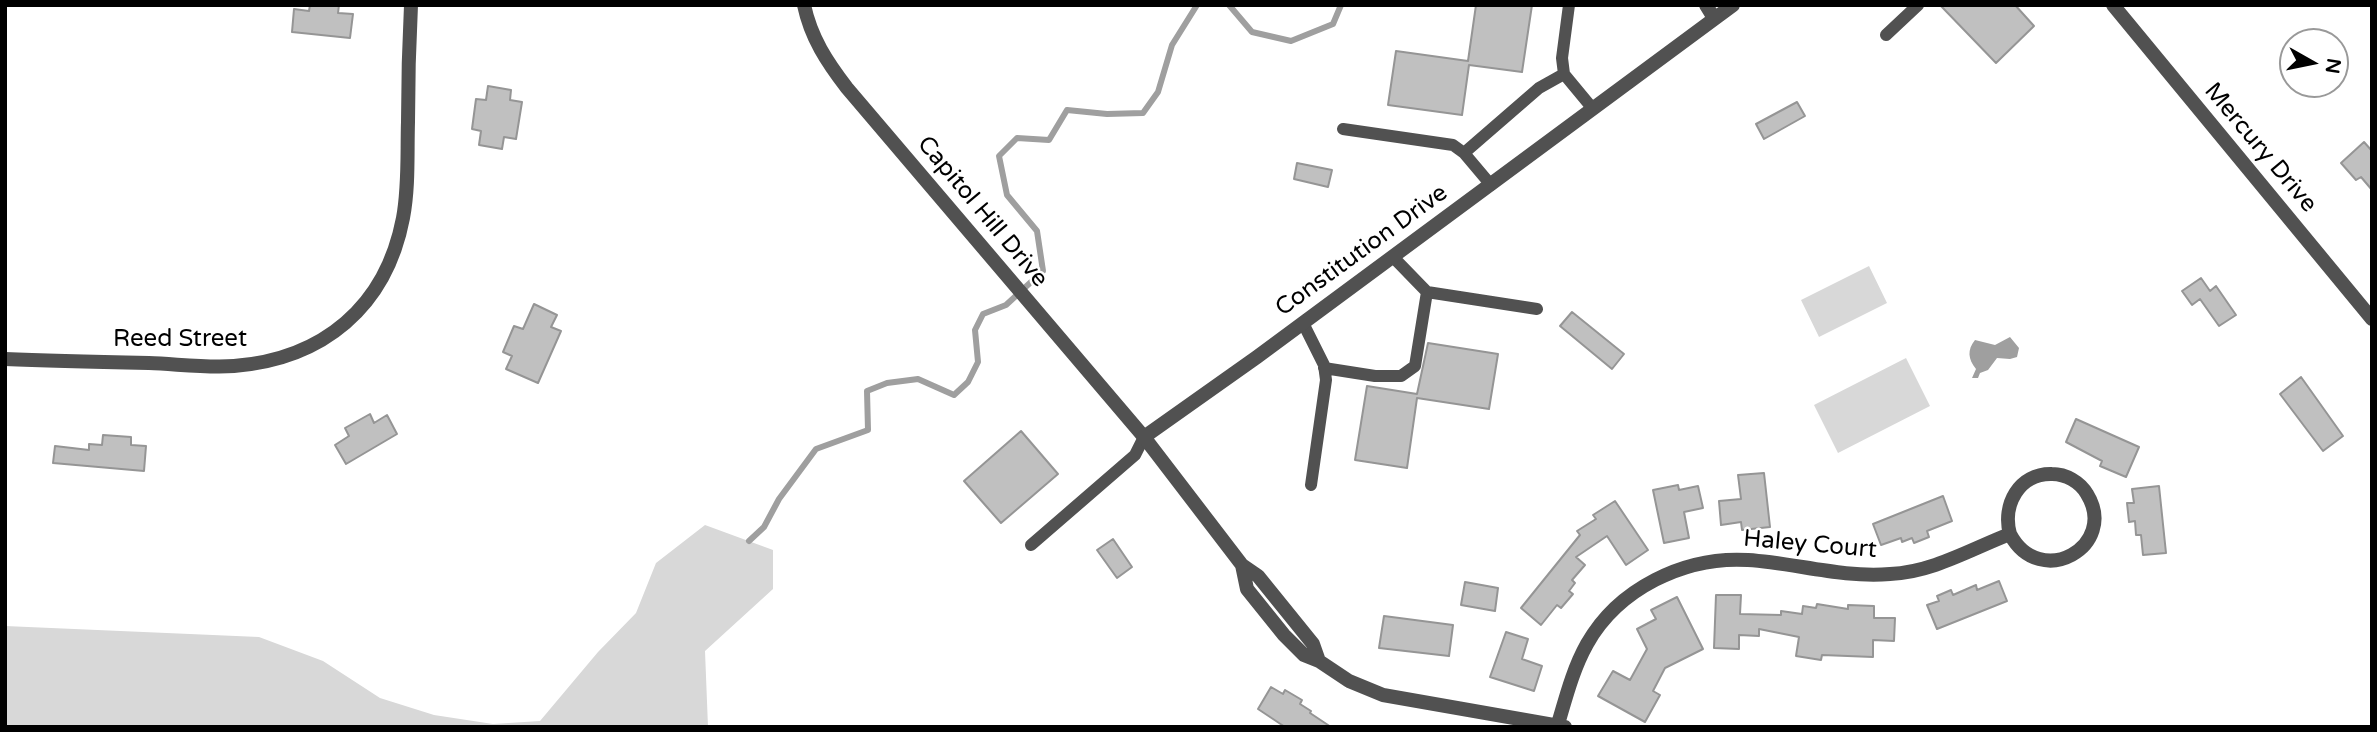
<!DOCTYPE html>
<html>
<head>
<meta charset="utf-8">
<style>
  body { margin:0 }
  #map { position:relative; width:2377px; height:732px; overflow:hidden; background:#fff; font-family:"Varela Round",sans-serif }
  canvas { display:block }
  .frame { position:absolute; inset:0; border:7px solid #000; pointer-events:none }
  .north { position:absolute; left:2279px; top:28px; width:70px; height:70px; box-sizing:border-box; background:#fff; border:2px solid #999; border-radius:50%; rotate:99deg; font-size:19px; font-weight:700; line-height:28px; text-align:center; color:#000 }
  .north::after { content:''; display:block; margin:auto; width:24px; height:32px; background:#000; clip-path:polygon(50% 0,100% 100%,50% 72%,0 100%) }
</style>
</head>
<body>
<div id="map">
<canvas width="2377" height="732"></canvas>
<div class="frame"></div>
<div class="north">N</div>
</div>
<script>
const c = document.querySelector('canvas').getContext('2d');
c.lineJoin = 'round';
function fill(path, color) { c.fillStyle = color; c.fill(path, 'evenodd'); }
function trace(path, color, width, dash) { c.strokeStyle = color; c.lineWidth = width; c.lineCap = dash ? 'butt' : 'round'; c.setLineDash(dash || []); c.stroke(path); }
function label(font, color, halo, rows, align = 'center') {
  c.font = font + ' "Varela Round",sans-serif'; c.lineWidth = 5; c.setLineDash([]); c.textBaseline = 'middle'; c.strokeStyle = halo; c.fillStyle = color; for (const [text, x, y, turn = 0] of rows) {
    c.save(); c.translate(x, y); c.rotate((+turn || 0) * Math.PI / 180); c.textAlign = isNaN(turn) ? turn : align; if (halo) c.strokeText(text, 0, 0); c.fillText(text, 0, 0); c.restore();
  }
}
const green = new Path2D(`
  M1869 266 1887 303 1819 337 1801 300Z
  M1906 358 1930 406 1838 453 1814 405Z
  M705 525 773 550V589L705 651 708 727H5V626L259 637 323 661 380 698 434 715 493 724 540 721 598 652 636 613 656 563Z`);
const water = new Path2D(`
  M2010 337 2019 348 2017 357 2010 359 1997 358 1988 370 1980 373 1978 378H1972L1976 369C1968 359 1967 350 1975 340L1995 345Z`);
const stream = new Path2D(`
  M1229 5 1252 32 1291 41 1333 24 1341 5
  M749 541 764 527 779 499 816 449 868 430 867 391 887 383 918 379 954 395 968 382 978 362 975 330 983 314 1006 305 1043 271 1037 231 1007 195 999 156 1017 138 1049 140 1067 110 1107 114 1143 113 1158 92 1172 45 1197 5`);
const building = new Path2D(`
  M310 5H339L338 13 353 14 350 38 292 32 294 9 309 11Z
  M1476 5H1532L1522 72 1469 65 1462 115 1388 105 1396 51 1468 61Z
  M1940 5H2015L2034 26 1996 63Z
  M488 86 511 90 510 100 522 102 516 139 504 137 502 149 479 145 481 131 472 129 476 99 486 100Z
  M1797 102 1805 116 1764 139 1756 124Z
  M2364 142 2372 151V190L2361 177 2356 180 2341 163Z
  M1297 163 1332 170 1328 187 1294 179Z
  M2201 278 2210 291 2216 286 2236 315 2219 326 2200 299 2192 305 2182 291Z
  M534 304 557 315 551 327 561 331 538 383 506 369 512 356 503 352 514 326 523 329Z
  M1572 312 1624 354 1612 369 1560 326Z
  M1428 343 1498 354 1489 409 1417 398 1407 468 1355 460 1367 386 1417 394Z
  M2301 377 2343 436 2323 451 2280 394Z
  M370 414 374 423 387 415 397 434 346 464 335 445 349 436 345 428Z
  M2076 419 2139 447 2126 477 2100 466 2102 461 2066 442Z
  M1021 431 1058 474 1001 523 964 481Z
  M103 435 131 437V445L146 446 144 471 53 463 55 446 89 450V444L102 445Z
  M1764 473 1770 527 1742 530 1741 522 1721 525 1719 501 1741 499 1738 475Z
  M1678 485 1679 490 1698 486 1703 508 1684 512 1689 538 1664 543 1653 490Z
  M2159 486 2166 553 2143 555 2141 535H2136L2135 521 2129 522 2127 503H2134L2132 489Z
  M1943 496 1952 521 1927 531 1929 537 1914 543 1912 538 1902 542 1901 538 1881 545 1873 524Z
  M1615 501 1648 550 1626 565 1607 536 1576 557 1585 565 1572 580 1575 583 1569 591 1573 594 1561 608 1557 605 1541 625 1521 608 1580 535 1577 531 1596 519 1593 515Z
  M1113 539 1132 567 1117 578 1097 550Z
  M1999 581 2007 601 1937 629 1927 605 1939 601 1937 596 1951 590 1953 595 1976 585 1977 590Z
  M1465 582 1498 588 1495 611 1461 605Z
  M1716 595H1741L1740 614 1781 615V611L1802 614 1803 606 1816 608 1817 604 1848 609V605L1874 606V618H1895L1894 641 1873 640V657L1822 655 1821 660 1796 656 1799 637 1759 629V636L1739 635V649L1714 648Z
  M1677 597 1703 649 1665 668 1653 691 1660 695 1645 722 1598 696 1613 671 1630 680 1647 649 1637 629 1656 619 1651 610Z
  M1384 616 1453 625 1449 656 1379 648Z
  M1506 632 1528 639 1522 659 1542 666 1534 691 1490 677Z
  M1271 687 1283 694 1285 690 1302 700 1300 704 1311 711 1310 713 1331 727H1285L1258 709Z`);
const lane = new Path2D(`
  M1569 5 1562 58 1564 74 1593 109
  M1886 35 1918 5
  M1343 129 1453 145 1464 153 1491 185
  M1464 153 1539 88 1564 74
  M1427 292 1537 309
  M1303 323 1324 365 1326 380 1311 485
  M1324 368 1375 376H1401L1415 366 1427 292 1393 257
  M1031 545 1135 455 1144 437`);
const street = new Path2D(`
  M804 5C811 38 827 62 847 88L1144 437 1242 565 1258 576 1313 644 1319 661
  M1706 5 1714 18
  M2113 5 2372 319
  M5 359C53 361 101 362 149 363 177 364 206 368 234 366 323 359 386 307 403 218 409 186 407 154 408 122 408 83 409 44 411 5
  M1144 437 1257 357 1733 5
  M1242 565 1247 589 1284 635 1304 655 1319 661 1349 681 1383 695 1565 727
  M1558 724C1566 697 1573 669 1587 644 1618 589 1684 556 1748 560 1795 563 1842 578 1890 574 1933 572 1971 549 2010 534 2040 591 2119 546 2087 494 2080 482 2066 474 2052 474 2019 473 2002 505 2010 534`);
const streetNames = [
  ["Mercury Drive",2260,148,50],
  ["Capitol Hill Drive",982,212,50],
  ["Constitution Drive",1362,251,-36],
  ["Reed Street",180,340],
  ["Haley Court",1810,545,5]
];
fill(green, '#d8d8d8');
fill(water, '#9f9f9f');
trace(stream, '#9f9f9f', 6);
fill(building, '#c0c0c0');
trace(building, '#959595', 2);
trace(lane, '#515151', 12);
trace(street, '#515151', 14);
label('24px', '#000', '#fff', streetNames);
</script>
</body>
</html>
